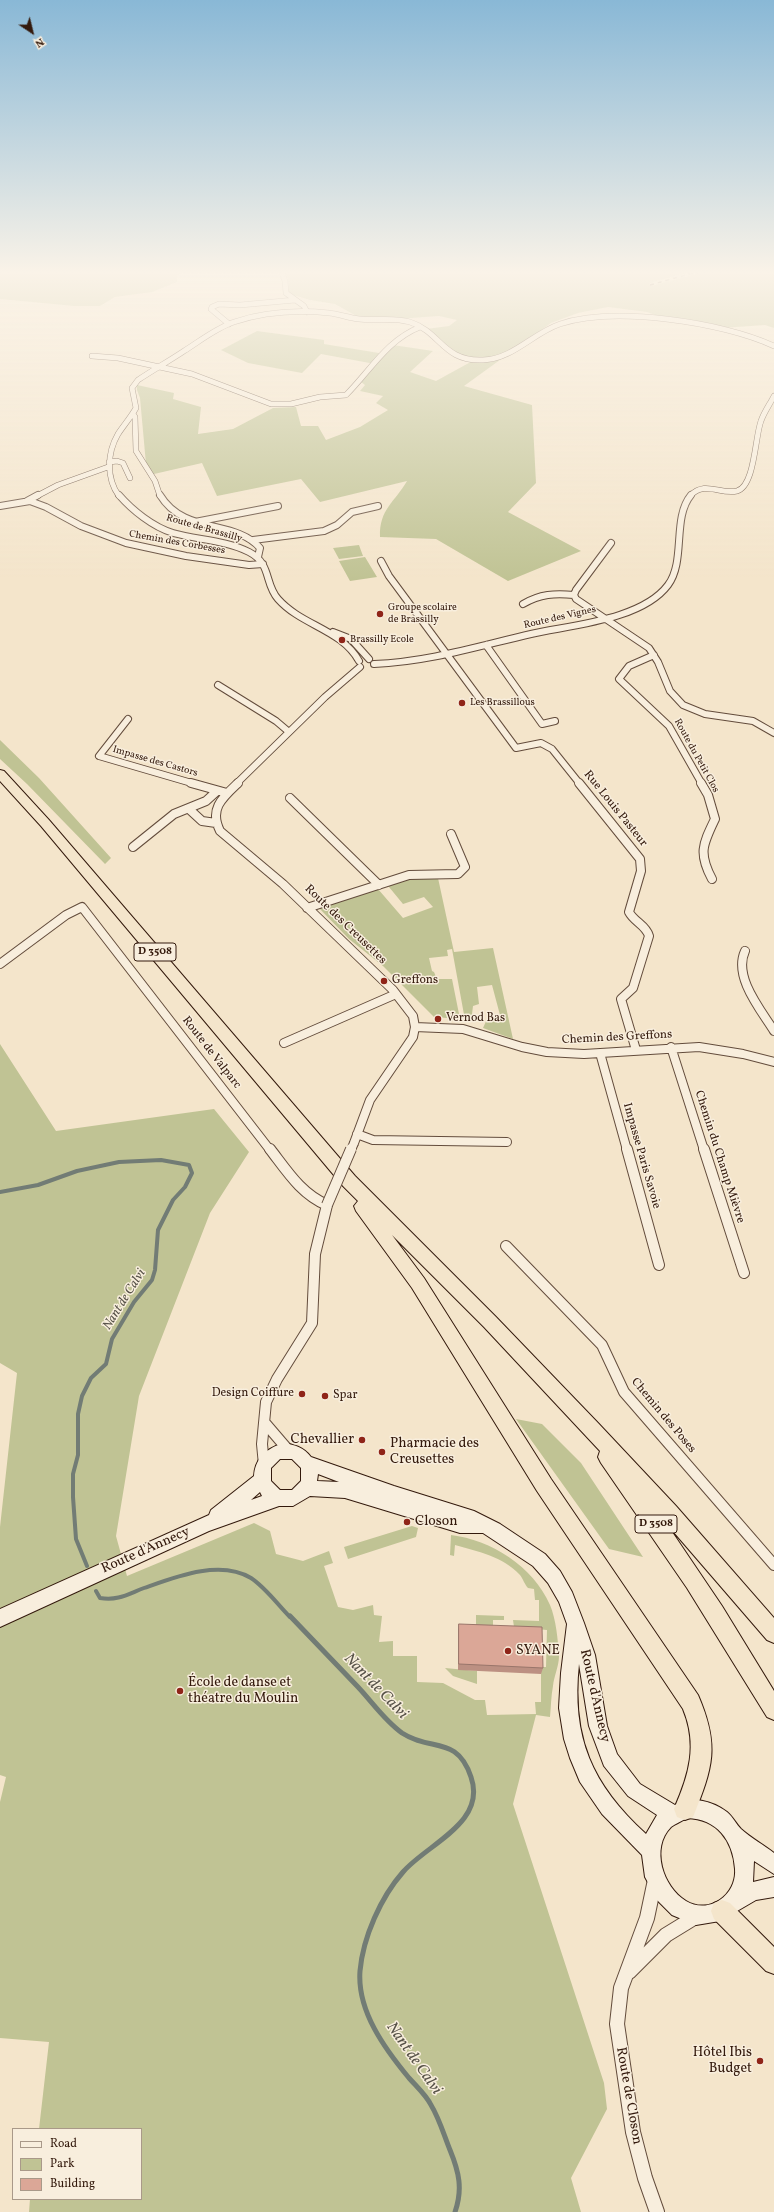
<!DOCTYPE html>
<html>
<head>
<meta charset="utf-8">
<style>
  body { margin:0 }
  #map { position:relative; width:774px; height:2212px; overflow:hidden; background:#f4e5cb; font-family:Vollkorn,serif }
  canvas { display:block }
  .legend { position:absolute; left:12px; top:2128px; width:130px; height:72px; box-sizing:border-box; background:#f8eedd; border:1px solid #a99989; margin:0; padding:5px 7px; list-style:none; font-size:12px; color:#33190c }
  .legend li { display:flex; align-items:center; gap:8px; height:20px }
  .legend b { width:20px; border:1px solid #a99989 }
  .north { position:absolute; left:12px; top:12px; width:40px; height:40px; -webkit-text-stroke:3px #f8eedd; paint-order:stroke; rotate:145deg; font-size:11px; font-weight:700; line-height:16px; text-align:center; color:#33190c }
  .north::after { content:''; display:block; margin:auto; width:14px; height:18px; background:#33190c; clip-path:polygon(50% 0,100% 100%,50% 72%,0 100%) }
</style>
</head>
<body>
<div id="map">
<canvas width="774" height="2212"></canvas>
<ul class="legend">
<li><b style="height:5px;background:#f8eedd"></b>Road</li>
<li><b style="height:11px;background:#c0c394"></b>Park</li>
<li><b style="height:11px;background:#dba797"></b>Building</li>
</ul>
<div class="north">N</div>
</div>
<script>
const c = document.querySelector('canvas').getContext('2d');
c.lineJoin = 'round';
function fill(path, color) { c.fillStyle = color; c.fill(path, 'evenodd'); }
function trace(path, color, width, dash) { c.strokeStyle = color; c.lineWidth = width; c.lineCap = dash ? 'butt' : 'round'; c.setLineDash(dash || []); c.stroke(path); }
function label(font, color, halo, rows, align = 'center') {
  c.font = font + ' Vollkorn,serif'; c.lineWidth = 3; c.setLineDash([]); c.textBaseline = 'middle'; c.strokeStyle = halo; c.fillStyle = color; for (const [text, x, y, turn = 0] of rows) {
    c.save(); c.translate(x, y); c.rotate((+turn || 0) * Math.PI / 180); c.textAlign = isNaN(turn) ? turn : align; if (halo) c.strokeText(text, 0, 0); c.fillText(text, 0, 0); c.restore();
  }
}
const green = new Path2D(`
  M0 270H180L182 272 177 275V282L152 292 115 297 100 306H74L0 299Z
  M284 270H696L653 282 649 284 651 286 711 270H774V328L765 325 722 328 666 319 647 312 608 307 578 313 551 323 464 386 532 405 536 483 508 512 581 551 508 581 436 539 380 537C379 509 395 502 407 481L320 502 301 479 217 496 202 463 154 474 146 464 140 398 137 390V385L174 393 173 399 201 407 198 434 233 429 273 408 296 407 301 426H318L326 440 360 427 388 410 376 403 383 396 360 391 365 385 361 382 375 364 321 354 302 373 248 363 221 350 257 331 324 340V344L385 354 393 345 433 351 410 372 436 381 476 359 455 354 426 329 449 326 457 320 439 316 398 319 358 317 335 304 310 300 290 294 289 293 288 279Z
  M359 545 363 556 339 559 333 548Z
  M365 557 377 577 350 581 339 561Z
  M0 740 39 778 111 858 105 864 27 784 0 759Z
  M408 877 438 878 454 952 493 948 513 1039 483 1028 488 1017 500 1015 492 985 477 987 479 1004 473 1006 471 1022 465 1020 452 949 447 950 448 956 429 958 432 971 434 972 437 979H452L460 1019 434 1017 383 966 349 939 319 908 378 889 403 918 433 907 424 897 403 904 389 887V884Z
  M0 1044 56 1131 214 1109 249 1152 210 1213 139 1396 116 1536 127 1576 254 1523 270 1531 276 1554 303 1561 329 1551 333 1563 324 1566 338 1607 353 1610 373 1605 374 1615 382 1616 379 1642 393 1641V1656H417V1682L443 1683 475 1700H485L487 1715 536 1714 535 1702H541V1667H546L547 1630 514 1627 513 1620 539 1621V1600H535L534 1589 528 1588C525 1585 523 1579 520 1575 502 1556 479 1552 455 1545L454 1556 450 1555 451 1535C491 1540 533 1566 550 1605 556 1619 558 1640 559 1656 559 1666 554 1676 553 1686 551 1696 551 1707 550 1717L536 1715 513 1804 604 2083 607 2109 571 2178 581 2212H29L30 2199H141V2129H39L49 2042 0 2038V1802L6 1777 0 1775V1527L17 1373 0 1363Z
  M516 1419 542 1424 581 1463 643 1557 609 1549Z
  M412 1526 418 1528 416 1537 348 1559 344 1547Z
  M476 1615 504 1616V1620H493V1626H476Z
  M445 1668 477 1671V1684L453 1676Z`);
const streamFar1 = new Path2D(`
  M0 1192 38 1185 77 1171 119 1162 161 1160 189 1165 192 1173 185 1187 173 1200 158 1230 155 1270 152 1280 134 1302 112 1339 106 1364 91 1378 82 1396 78 1414V1455L73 1474V1497L76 1539 87 1566
  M96 1591 100 1598C118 1601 128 1594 144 1588 175 1577 220 1559 251 1578 266 1588 278 1605 290 1617`);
const stream = new Path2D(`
  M290 1616C313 1640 335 1663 358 1687 373 1703 384 1720 402 1733 431 1752 457 1735 471 1777 487 1823 427 1844 403 1872 381 1897 363 1937 360 1971 357 2011 385 2049 409 2078 417 2087 426 2095 431 2105 439 2118 444 2135 450 2150 459 2172 463 2189 455 2212`);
const minorFar4 = new Path2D(`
  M281 270 285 281 286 293 304 306 307 312
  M229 324 211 309 212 307 219 304 240 305 295 300
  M92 356 118 358 192 374 271 404H291L320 397 346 395C370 371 387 340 420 327
  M133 414 135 417 136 451 155 481 160 496
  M109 462 117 461 123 463 130 478
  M37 496 58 485 108 467
  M119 496C106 478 107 453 118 434 124 425 131 417 136 408L132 388 138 380C153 370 169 361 184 351 200 341 216 328 234 322 264 312 299 310 329 313 339 314 349 318 359 319 376 321 394 317 410 322 441 332 443 362 483 360 513 359 533 333 560 324 615 306 722 322 774 346
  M690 496C705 480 720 495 737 491 755 486 755 436 761 421 764 412 770 404 774 396`);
const minorFar3 = new Path2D(`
  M119 495C132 510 153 527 173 533 198 540 225 540 249 552 272 564 264 583 278 599 302 626 341 629 359 661
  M160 495C184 535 235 519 260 548L258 557
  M27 501 38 495
  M0 506 30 501 46 507 81 526 126 543 186 556 249 565 263 564
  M195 522 278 506
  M253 540 324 531 337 525 352 512 378 506
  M611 543 576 590 574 595 576 599 649 648 658 662 670 691 683 705 705 714 753 721 774 733
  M381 561 389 576 516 748 541 743 552 749 580 784
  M523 604C540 594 555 593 574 595
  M333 632 351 639 369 659
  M486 645 542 724 555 721
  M654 655 629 666 619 679 669 726 702 784
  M374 664C428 662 479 646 531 634 571 625 642 620 668 585 686 561 672 518 691 495
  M218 685 276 721 289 732
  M128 719 99 756 195 784
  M236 784 325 697 360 667`);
const minorFar2 = new Path2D(`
  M191 783 227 793
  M238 783C222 798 209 809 220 831L283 884 393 990 413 1016 415 1027 413 1037 370 1100 354 1143
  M579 783 640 859 641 871 629 912C634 922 646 925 649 936L633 988 621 999 636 1050
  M701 783 708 795 715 819C703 844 698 853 712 879
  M290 798 379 885
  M189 809 202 821 216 823
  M133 847 174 814 206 801 217 791
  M307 908 409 875 458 874 465 867 451 834
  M745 951C733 977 761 1010 774 1031
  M0 964 66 915 82 907 270 1150
  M415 1027 463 1029 522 1047 547 1052 584 1054 699 1047 743 1054 774 1062
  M284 1043 396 994
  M671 1047 704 1150
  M600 1053 627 1150
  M357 1134 373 1140 507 1142`);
const minorFar1 = new Path2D(`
  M627 1149 659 1265
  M704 1149 744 1273
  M506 1246 602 1345 624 1392 774 1565
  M265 1423 289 1451
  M264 1465 262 1444 266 1402 277 1379 312 1323 315 1254 327 1205C301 1194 287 1171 270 1149`);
const minor = new Path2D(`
  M655 1880 647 1918 621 1988 617 2024 633 2132 645 2178 657 2212
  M629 1972 666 1935 697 1916`);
const secondary = new Path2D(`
  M281 1444C293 1443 304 1448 311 1457L394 1486 474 1511 500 1524 545 1554 560 1571 572 1592 584 1623 595 1655 607 1726 617 1754 640 1784 675 1805C691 1795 713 1801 727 1812 733 1817 736 1824 741 1829 751 1838 764 1845 774 1853V1874L754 1861 753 1882 774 1877V1897L756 1900 720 1921 696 1925 672 1915 658 1901 645 1877 642 1855 602 1814 580 1782 570 1758 564 1739 559 1708 561 1673 567 1624 559 1602 548 1583 533 1566 483 1533H460L345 1498 310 1496 293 1506H279L209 1531 0 1627V1609L209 1515 211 1510 254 1476C255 1459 266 1449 281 1444ZM280 1459H292L301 1468V1481L292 1490H280L271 1481V1468ZM318 1474 339 1482 317 1481ZM260 1492 262 1496 251 1500ZM579 1664 589 1726 604 1766 628 1796 657 1815 646 1834C592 1785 571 1737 579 1664ZM687 1818C717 1819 733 1840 735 1869 737 1895 709 1915 686 1901 663 1887 650 1848 671 1827 675 1824 682 1821 687 1818Z`);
const trunk = new Path2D(`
  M0 770 4 771 49 820 355 1176 496 1317 598 1423 676 1506 774 1618V1643L767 1640 666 1523 722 1606 774 1691V1720L767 1717 687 1588 601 1463 598 1457 600 1451 484 1327 392 1235 424 1278 551 1479 698 1695C720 1746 713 1767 693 1817L685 1820 677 1817 674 1809C689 1775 698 1745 683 1709L537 1491 412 1288 356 1211 354 1206 358 1201 343 1186 41 826 0 781Z
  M722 1900 730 1903 774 1947V1974L766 1971 714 1919 711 1911 714 1903Z`);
const rail = new Path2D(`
  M650 285 704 270`);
const minorBridgeFar1 = new Path2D(`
  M351 1150 354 1143`);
const minorBridge = new Path2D(`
  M327 1205 351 1149`);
const wall = new Path2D(`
  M459 1624 543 1668 541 1674 458 1670V1630Z`);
const building = new Path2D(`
  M459 1624 542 1627 543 1668 459 1664Z`);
const markers = [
  [380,614,4,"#8f2418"],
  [342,640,4,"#8f2418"],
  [462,703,4,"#8f2418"],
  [384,981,4,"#8f2418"],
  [438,1019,4,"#8f2418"],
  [302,1394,4,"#8f2418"],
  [325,1396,4,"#8f2418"],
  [362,1440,4,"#8f2418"],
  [382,1452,4,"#8f2418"],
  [407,1522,4,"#8f2418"],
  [508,1651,4,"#8f2418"],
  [180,1691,4,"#8f2418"],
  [760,2061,4,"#8f2418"]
];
const farStreetnames = [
  ["Route de Brassilly",204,529,16],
  ["Chemin des Corbesses",177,543,10],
  ["Route des Vignes",560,618,-13],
  ["Route du Petit Clos",696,756,61],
  ["Impasse des Castors",155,762,16]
];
const farPoinames = [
  ["Groupe scolaire",388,608],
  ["de Brassilly",388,620],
  ["Brassilly Ecole",350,640],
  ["Les Brassillous",470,703]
];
const shields = [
  [155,952,42],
  [656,1524,42]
];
const shieldNames = [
  ["D 3508",155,952],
  ["D 3508",656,1524]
];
const streetNames = [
  ["Rue Louis Pasteur",615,809,51],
  ["Route des Creusettes",345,925,44],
  ["Chemin des Greffons",617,1038,-3],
  ["Route de Valparc",211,1053,52],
  ["Impasse Paris Savoie",641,1156,74],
  ["Chemin du Champ Mièvre",719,1157,72],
  ["Chemin des Poses",663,1416,50]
];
const poiNames = [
  ["Greffons",392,981],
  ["Vernod Bas",446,1019],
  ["Design Coiffure",294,1394,"right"],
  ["Spar",333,1396]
];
const waterNames = [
  ["Nant de Calvi",125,1300,-58]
];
const nearPoinames = [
  ["Chevallier",354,1440,"right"],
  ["Pharmacie des",390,1444],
  ["Creusettes",390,1460],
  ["Closon",415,1522],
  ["SYANE",516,1651],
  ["École de danse et",188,1683],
  ["théatre du Moulin",188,1699],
  ["Hôtel Ibis",752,2053,"right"],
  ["Budget",752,2069,"right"]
];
const nearStreetnames = [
  ["Route d'Annecy",146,1551,-24],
  ["Route d'Annecy",594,1696,77],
  ["Route de Closon",628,2096,80]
];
const nearWaternames = [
  ["Nant de Calvi",375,1687,46],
  ["Nant de Calvi",413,2059,55]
];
fill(green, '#c0c394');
trace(streamFar1, '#727c75', 4);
trace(stream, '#727c75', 5);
trace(minorFar4, '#634c3c', 6);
trace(minorFar3, '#634c3c', 8);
trace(minorFar2, '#634c3c', 10);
trace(minorFar1, '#634c3c', 12);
trace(minor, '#634c3c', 16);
trace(secondary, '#33190c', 2);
trace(trunk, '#33190c', 2);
trace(minorFar4, '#f8eedd', 5);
trace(minorFar3, '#f8eedd', 6);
trace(minorFar2, '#f8eedd', 8);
trace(minorFar1, '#f8eedd', 10);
trace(minor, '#f8eedd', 14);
fill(secondary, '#f8eedd');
fill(trunk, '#f4e5cb');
trace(rail, '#33190c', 1.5, [4, 4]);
trace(minorBridgeFar1, '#634c3c', 10, []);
trace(minorBridge, '#634c3c', 12, []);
trace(minorBridgeFar1, '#f8eedd', 8);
trace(minorBridge, '#f8eedd', 10);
fill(wall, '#bc9082');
fill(building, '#dba797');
trace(building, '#99756a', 1);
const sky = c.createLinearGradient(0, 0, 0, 580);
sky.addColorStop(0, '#89b8d6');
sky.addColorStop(0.47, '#faf3e8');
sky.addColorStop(1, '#faf3e800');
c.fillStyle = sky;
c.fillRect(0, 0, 774, 580);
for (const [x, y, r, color] of markers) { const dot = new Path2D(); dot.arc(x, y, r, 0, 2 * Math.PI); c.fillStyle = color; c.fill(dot); trace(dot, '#f8eedd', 1.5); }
label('10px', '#33190c', '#f8eedd', farStreetnames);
label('10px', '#33190c', '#f8eedd', farPoinames, 'left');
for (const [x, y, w] of shields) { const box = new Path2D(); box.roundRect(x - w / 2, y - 9, w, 18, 3); c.fillStyle = '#f8eedd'; c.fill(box); trace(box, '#33190c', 1); }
label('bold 11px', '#33190c', null, shieldNames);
label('12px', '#33190c', '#f8eedd', streetNames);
label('12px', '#33190c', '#f8eedd', poiNames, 'left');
label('italic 13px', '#585349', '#f8eedd', waterNames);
label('14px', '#33190c', '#f8eedd', nearPoinames, 'left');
label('14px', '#33190c', '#f8eedd', nearStreetnames);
label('italic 16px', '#585349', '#f8eedd', nearWaternames);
</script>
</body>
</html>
